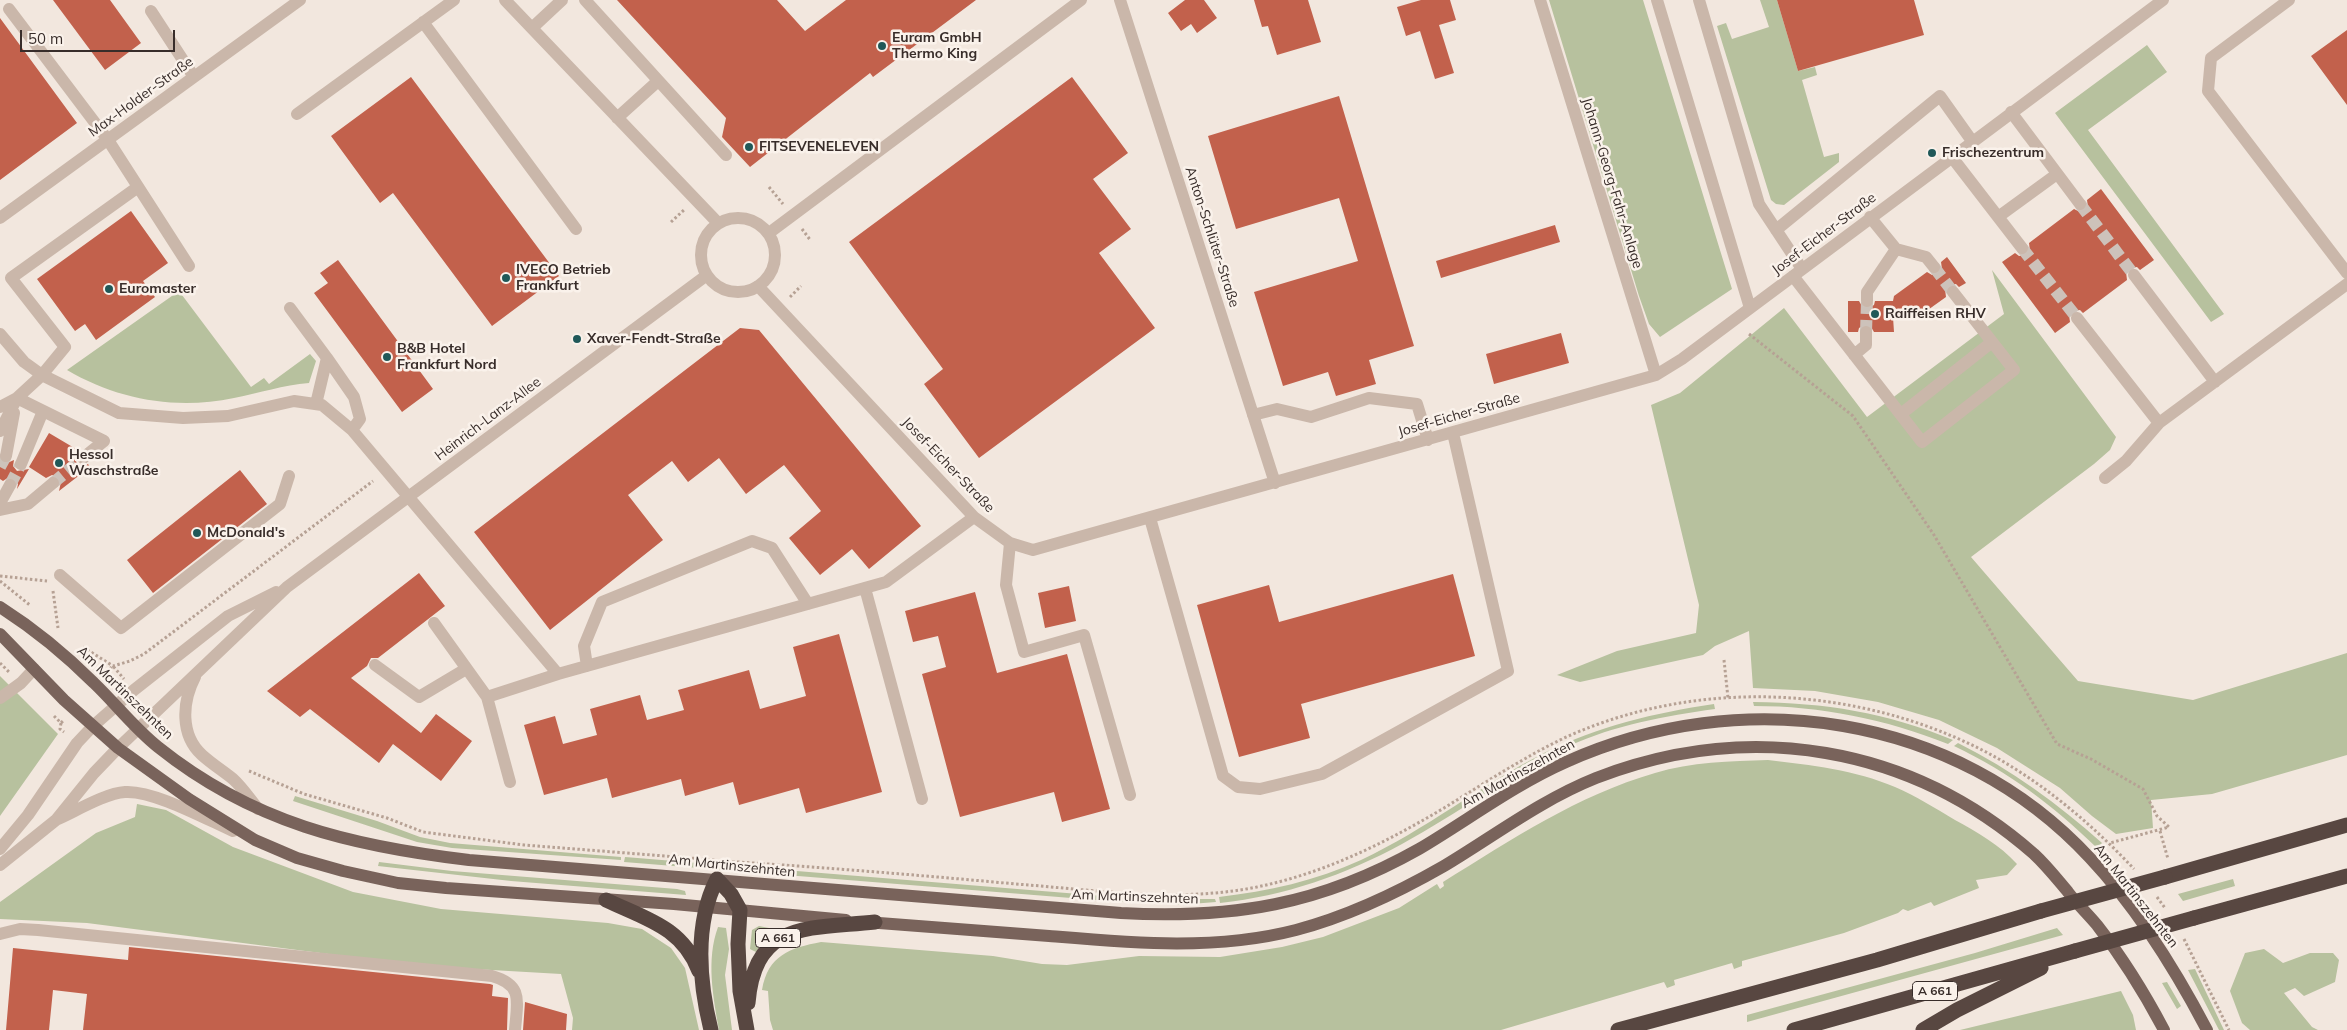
<!DOCTYPE html>
<html>
<head>
<meta charset="utf-8">
<style>
  body { margin:0 }
  #map { position:relative; width:2347px; height:1030px; overflow:hidden; background:#f2e7de; font-family:Mulish,sans-serif }
  canvas { display:block }
  .scale { position:absolute; left:20px; top:30px; width:155px; height:22px; box-sizing:border-box; border:2px solid #382d2a; border-top:0; padding-left:6px; font-size:15px; line-height:18px; white-space:nowrap; color:#382d2a; -webkit-text-stroke:4px #faf2eb; paint-order:stroke }
</style>
</head>
<body>
<div id="map">
<canvas width="2347" height="1030"></canvas>
<div class="scale">50 m</div>
</div>
<script>
const c = document.querySelector('canvas').getContext('2d');
c.lineJoin = 'round';
function fill(path, color) { c.fillStyle = color; c.fill(path, 'evenodd'); }
function trace(path, color, width, dash) { c.strokeStyle = color; c.lineWidth = width; c.lineCap = dash ? 'butt' : 'round'; c.setLineDash(dash || []); c.stroke(path); }
function label(font, color, halo, rows, align = 'center') {
  c.font = font + ' Mulish,sans-serif'; c.lineWidth = 5; c.setLineDash([]); c.textBaseline = 'middle'; c.strokeStyle = halo; c.fillStyle = color; for (const [text, x, y, turn = 0] of rows) {
    c.save(); c.translate(x, y); c.rotate((+turn || 0) * Math.PI / 180); c.textAlign = isNaN(turn) ? turn : align; if (halo) c.strokeText(text, 0, 0); c.fillText(text, 0, 0); c.restore();
  }
}
const green = new Path2D(`
  M1549 0H1643L1732 289 1660 337 1649 324 1639 296Z
  M1760 0H1777L1798 71 1815 67 1817 75 1802 80 1824 157 1839 153V162L1784 205 1776 204 1771 200 1717 26 1726 23 1732 39 1769 27Z
  M2147 45 2167 72 2088 130 2224 314 2211 322 2055 113Z
  M1992 270 2116 437 2110 450 2094 464 1971 557 2078 681 2193 700 2347 653V755L2212 794 2151 800 2153 828 2116 834 2092 816 2060 788 1997 748 1939 720 1878 702 1815 691 1753 688 1749 631 1715 646 1703 655 1580 682 1557 675 1617 651 1696 633 1699 605 1651 405 1680 393 1784 308 1867 417 2004 314Z
  M179 291 251 387 264 378 269 384 310 354 316 361 309 383C283 385 260 393 234 398 176 410 118 400 67 370Z
  M0 676 58 734 0 816Z
  M1753 702C1826 703 1885 712 1953 740L1948 744C1885 719 1821 706 1754 706Z
  M1714 704 1715 709C1665 716 1615 725 1569 746 1510 774 1459 813 1402 844 1345 875 1285 896 1220 903L1219 897C1268 891 1316 881 1361 860 1425 830 1481 785 1544 753 1599 726 1654 713 1714 704Z
  M1958 743C2012 770 2058 804 2102 843L2097 848C2054 806 2009 772 1954 746Z
  M1768 760C1811 765 1855 770 1895 787 1916 796 1935 808 1955 820 1977 832 2000 845 2017 864L2007 875 1976 880 1979 888 1934 906 1931 902 1908 911 1903 909 1898 913 1844 933 1742 961V966L1734 969 1732 963 1674 980 1675 985 1667 988 1664 982 1501 1030H773L770 1020 768 991 762 990C768 955 790 948 821 942L993 956 1042 964 1067 965 1139 956 1220 957 1282 947 1323 937 1399 908 1437 884 1440 889 1444 886 1443 882C1511 840 1578 795 1655 773 1691 762 1731 761 1768 760Z
  M295 796 377 821 420 837 450 843 621 857V860L452 848 417 842 293 801Z
  M137 804 166 810 233 847 353 892 441 909 608 923 642 929 671 948 685 968 699 1030H572L573 1018 561 974 422 966 87 923 0 919V902L96 833 135 817Z
  M625 857 1140 899H1215L1216 902 1178 905 1096 900 624 862Z
  M379 862 452 871 677 889 685 891 686 895 511 881 378 866Z
  M2233 879 2235 886 2183 901 2178 894Z
  M759 926 769 928 775 934 761 944 756 952 750 949 752 930Z
  M718 927 726 928 729 949 725 975 732 1030H719C713 996 706 960 718 927Z
  M2057 928 2063 935 1747 1022V1015L1975 953Z
  M2264 949 2283 963 2310 953H2333L2339 960 2335 982 2304 996 2295 988 2284 993 2312 1027 2318 1030H2250L2242 1023 2230 991 2245 953Z
  M2195 969 2224 1030H2219L2188 970Z
  M2167 982 2181 1006 2177 1009 2162 983Z
  M2121 991 2133 1015 2136 1030H1960Z`);
const building = new Path2D(`
  M53 0H110L141 43 105 70Z
  M617 0H777L805 31 846 0H976L873 77 870 73 750 167 722 137 726 118Z
  M1185 0H1204L1217 18 1197 33 1191 24 1181 31 1168 13Z
  M1254 0H1308L1321 42 1277 55 1268 26 1262 27Z
  M1421 0H1450L1456 20 1439 25 1454 73 1435 79 1420 31 1406 36 1397 7Z
  M1777 0H1914L1924 35 1798 71Z
  M0 18 77 123 0 180Z
  M2347 30V105L2311 56Z
  M411 77 559 276 492 326 393 193 380 203 331 136Z
  M1072 77 1128 153 1093 179 1131 229 1099 253 1155 328 979 458 924 384 943 369 849 242Z
  M1339 96 1414 346 1369 360 1376 384 1336 396 1328 372 1283 386 1254 292 1358 261 1339 198 1236 229 1208 136Z
  M2101 189 2154 260 2140 270 2137 267 2130 268 2126 272 2127 280 2083 313 2080 310 2072 311 2069 315 2070 322 2055 333 2002 262 2015 253 2019 256 2027 255 2030 251 2029 243 2074 209 2080 212 2085 210 2088 207 2087 200Z
  M131 211 168 263 143 281 155 297 96 340 85 324 75 331 37 279Z
  M1555 225 1560 242 1441 278 1436 261Z
  M1947 257 1966 283 1959 287 1956 284 1948 285 1945 289 1946 297 1918 317H1893L1894 332H1874L1870 325 1866 324 1859 328 1858 332H1848V301H1859L1863 308 1867 309 1874 305 1875 301H1893L1894 296 1927 272 1932 275 1939 274 1942 269 1941 262Z
  M338 260 433 389 402 412 314 293 328 283 320 273Z
  M740 328 759 330 921 526 869 569 852 549 820 575 789 538 821 511 784 465 746 494 719 458 688 482 672 461 628 495 663 540 550 630 474 532Z
  M1561 333 1569 363 1494 384 1486 354Z
  M49 433 76 449 78 452 75 459 77 463 84 466 88 464 90 467 59 491 61 482 59 477 52 475 46 478 29 467Z
  M14 460 13 466 17 471 29 469 17 489 18 484 14 478 9 477 3 481 0 479V461L5 464Z
  M240 470 267 504 153 593 127 560Z
  M419 573 445 606 378 658H371L367 666 351 678 421 733 436 714 472 741 441 781 393 744 379 763 310 709 300 717 267 691Z
  M1453 574 1475 656 1301 704 1310 738 1239 757 1197 605 1269 585 1279 622Z
  M1069 586 1076 621 1045 628 1038 593Z
  M975 592 997 673 1067 654 1110 809 1062 822 1054 792 960 817 922 674 946 667 938 636 913 642 905 611Z
  M839 634 882 792 806 813 799 788 739 805 733 782 685 796 681 779 612 798 607 778 544 795 524 725 555 716 563 744 597 735 590 709 640 695 647 720 684 710 678 690 749 670 760 709 806 696 793 647Z
  M129 947 490 984 493 985 492 996 508 998 507 1030H83L87 994 53 990 49 1030H6L13 948 128 960Z
  M525 1002 567 1014 566 1030H523Z`);
const minorTunnel = new Path2D(`
  M2080 204 2134 275
  M2022 248 2077 318
  M1934 267 1953 292
  M1866 332 1867 301
  M0 467 6 456
  M53 483 83 458
  M10 485 21 464`);
const path = new Path2D(`
  M769 187 783 204
  M671 222 685 209
  M802 229 811 241
  M790 297 801 286
  M1749 334 1853 416 1934 535 2057 744 2091 759 2143 789 2157 816 2169 827 2110 843
  M0 576 47 581
  M0 581 31 606
  M53 591 58 628
  M83 647 113 666 130 661 144 654 373 481
  M1724 660 1728 698
  M0 663 10 673
  M106 672 113 666 124 679
  M54 716 61 723 64 720
  M61 723 60 729 64 732
  M249 771 304 794 387 818 423 832 524 845 716 860
  M2160 831 2168 859
  M722 861C820 867 918 875 1016 884 1096 890 1178 903 1257 887 1325 873 1385 843 1444 808 1483 784 1521 759 1562 739 1695 677 1857 685 1986 752 2041 781 2092 824 2134 869
  M2157 897 2165 908
  M2184 939 2229 1030`);
const minor = new Path2D(`
  M505 0 718 223
  M585 0 726 155
  M1120 0 1275 483
  M1540 0 1656 375
  M1657 0 1750 308
  M1699 0 1759 204 1802 269
  M2289 0 2211 58 2208 91 2347 273
  M9 9 108 140 189 266
  M151 11 194 77
  M423 22 576 229
  M532 28 562 0
  M2011 112 2080 204
  M297 114 454 0
  M617 118 658 81
  M1951 156 2022 248
  M1870 217 1896 249 1926 257 1934 267
  M1998 217 2057 174
  M0 218 300 0
  M701 255a37 37 0 1 1 74 0a37 37 0 1 1-74 0Z
  M1776 230 1940 96 1972 141
  M769 233 1081 0
  M2134 275 2215 382
  M1793 276 1922 442 2014 370 1953 292
  M758 286 974 517 1010 543 1033 550 1656 375 1682 359 2163 0
  M1867 301V292L1896 249
  M290 308 327 358 316 404
  M2077 318 2159 423
  M0 334 24 362 42 375 119 413 183 418 228 416 294 401 322 405 352 430 558 674
  M1854 355 1866 345V332
  M327 358 354 397 360 419 352 430
  M0 407 17 398 104 441 83 458
  M1901 414 1992 342
  M1253 415 1277 409 1311 417 1369 398 1417 404 1428 440
  M0 431 17 398 42 375 65 347 11 278 138 187
  M6 456 14 413
  M21 464 43 411
  M2105 478 2126 461 2159 423 2347 284
  M0 503 10 485
  M0 510 28 504 53 483
  M1150 518 1223 776 1238 787 1260 789 1322 774 1508 671 1453 433
  M1010 543 1006 585 1024 652 1084 635 1130 795
  M60 575 121 628 280 504 289 476
  M865 588 922 799
  M434 623 487 697 558 674 886 582 974 517
  M375 665 419 697 466 669
  M587 666 584 646 602 602 752 541 772 548 808 604
  M195 677C182 702 180 735 202 755 212 764 223 771 233 779 242 787 250 799 258 809
  M487 697 510 782
  M0 698 21 683 34 669
  M58 819C76 811 106 793 125 792 153 790 206 819 233 831
  M0 849 28 815 77 743 93 726 134 690 228 616 276 592
  M0 865 56 820 94 773 118 748 287 587 707 275
  M0 934 20 929 38 930 492 976C524 985 517 1002 515 1030`);
const major = new Path2D(`
  M0 607C33 628 66 655 94 683 116 704 134 728 158 747 253 823 351 846 469 860L1121 913C1233 919 1320 905 1419 849 1468 820 1514 785 1566 762 1741 683 1956 713 2090 858 2137 908 2175 969 2207 1030
  M0 634 64 700 118 748 189 799 255 840 297 858 343 871 398 883 446 888 674 904 846 920
  M866 922C927 927 988 931 1049 936 1131 943 1215 951 1296 930 1349 916 1397 893 1444 866 1494 836 1541 800 1596 778 1749 719 1910 745 2034 854 2047 866 2057 879 2068 892 2077 904 2088 914 2097 925 2122 957 2145 994 2164 1030`);
const highway = new Path2D(`
  M2165 877 2347 825
  M606 900C646 919 682 927 699 971
  M2194 918 2347 876
  M748 1003C755 920 810 929 875 922
  M711 1030C699 982 694 924 717 879L731 894 740 910 738 944 740 991 747 1030
  M1618 1030 1877 960 2041 911
  M1794 1030 2075 951
  M1923 1030 1957 1010 2041 968`);
const highwayBridge = new Path2D(`
  M2041 911 2165 877
  M2075 951 2194 918`);
const markers = [
  [882,46,5,"#205858"],
  [749,147,5,"#205858"],
  [1932,153,5,"#205858"],
  [506,278,5,"#205858"],
  [109,289,5,"#205858"],
  [1875,314,5,"#205858"],
  [577,339,5,"#205858"],
  [387,357,5,"#205858"],
  [59,463,5,"#205858"],
  [197,533,5,"#205858"]
];
const shields = [
  [778,938,45],
  [1935,991,45]
];
const shieldNames = [
  ["A 661",778,938],
  ["A 661",1935,991]
];
const poiNames = [
  ["Euram GmbH",892,38],
  ["Thermo King",892,54],
  ["FITSEVENELEVEN",759,147],
  ["Frischezentrum",1942,153],
  ["IVECO Betrieb",516,270],
  ["Frankfurt",516,286],
  ["Euromaster",119,289],
  ["Raiffeisen RHV",1885,314],
  ["Xaver-Fendt-Straße",587,339],
  ["B&B Hotel",397,349],
  ["Frankfurt Nord",397,365],
  ["Hessol",69,455],
  ["Waschstraße",69,471],
  ["McDonald's",207,533]
];
const streetNames = [
  ["Max-Holder-Straße",141,97,-36],
  ["Johann-Georg-Fahr-Anlage",1612,183,73],
  ["Josef-Eicher-Straße",1824,234,-37],
  ["Anton-Schlüter-Straße",1212,237,72],
  ["Josef-Eicher-Straße",1459,415,-16],
  ["Heinrich-Lanz-Allee",488,419,-37],
  ["Josef-Eicher-Straße",948,465,46],
  ["Am Martinszehnten",125,693,44],
  ["Am Martinszehnten",1518,774,-29],
  ["Am Martinszehnten",732,866,6],
  ["Am Martinszehnten",2136,896,52],
  ["Am Martinszehnten",1135,897,2]
];
fill(green, '#b7c19e');
fill(building, '#c2614c');
trace(minorTunnel, '#cdc2ba', 12, [12, 6]);
trace(path, '#b6a194', 3, [2.5, 2.5]);
trace(minor, '#cab7aa', 12);
trace(major, '#79635b', 12);
trace(highway, '#584741', 15);
trace(highwayBridge, '#584741', 15);
for (const [x, y, r, color] of markers) { const dot = new Path2D(); dot.arc(x, y, r, 0, 2 * Math.PI); c.fillStyle = color; c.fill(dot); trace(dot, '#faf2eb', 2); }
for (const [x, y, w] of shields) { const box = new Path2D(); box.roundRect(x - w / 2, y - 9.5, w, 19, 4); c.fillStyle = '#faf2eb'; c.fill(box); trace(box, '#382d2a', 1); }
label('bold 12px', '#382d2a', null, shieldNames);
label('bold 14px', '#382d2a', '#faf2eb', poiNames, 'left');
label('14px', '#382d2a', '#faf2eb', streetNames);
</script>
</body>
</html>
